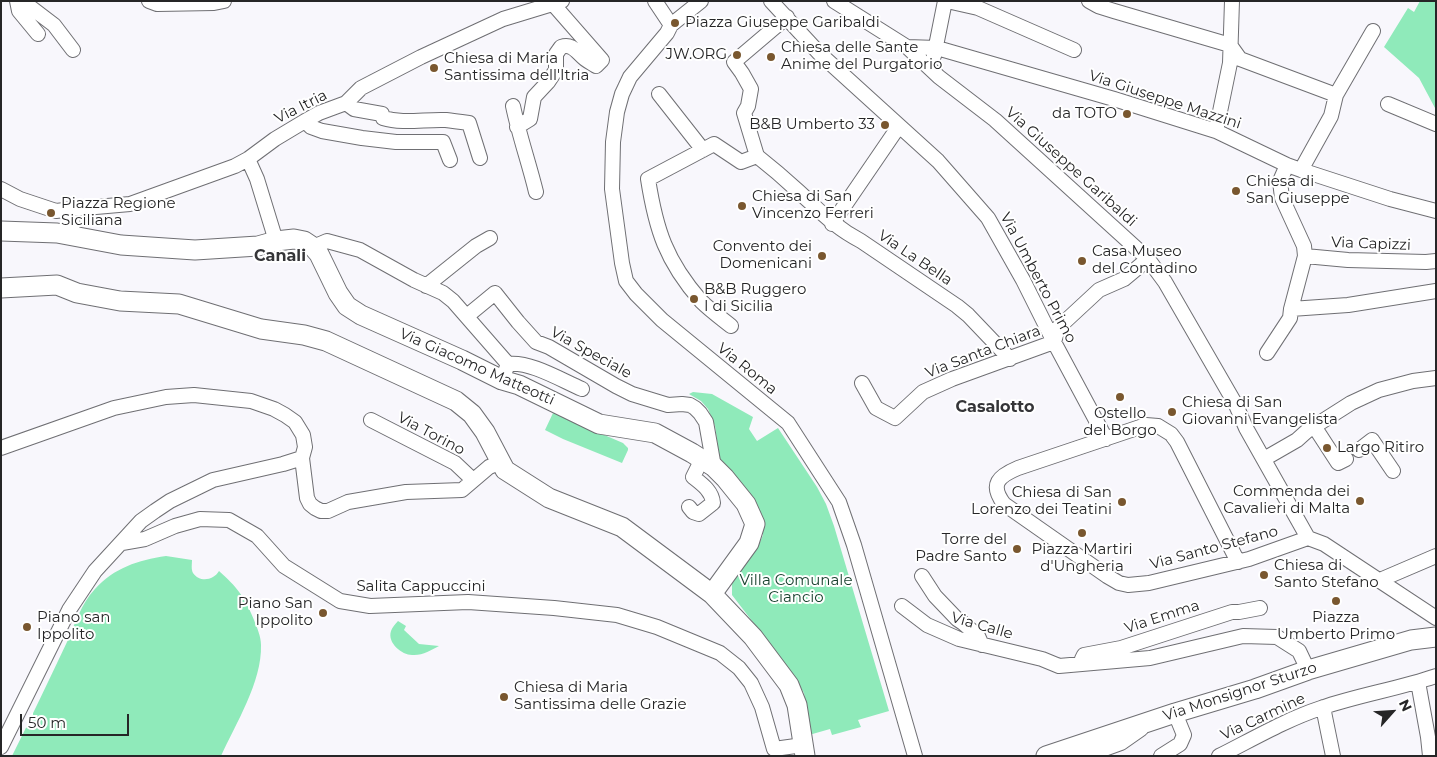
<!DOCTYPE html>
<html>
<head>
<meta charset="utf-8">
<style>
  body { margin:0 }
  #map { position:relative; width:1437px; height:757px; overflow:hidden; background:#f8f7fc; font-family:Montserrat,sans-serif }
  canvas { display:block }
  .frame { position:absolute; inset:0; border:2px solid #262627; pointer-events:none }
  .north { position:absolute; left:1367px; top:687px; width:50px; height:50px; -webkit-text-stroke:4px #fff; paint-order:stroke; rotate:64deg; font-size:14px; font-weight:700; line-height:20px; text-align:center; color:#262627 }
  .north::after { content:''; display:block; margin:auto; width:18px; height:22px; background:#262627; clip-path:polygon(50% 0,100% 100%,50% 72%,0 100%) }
  .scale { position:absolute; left:20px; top:714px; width:109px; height:22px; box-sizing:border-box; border:2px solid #262627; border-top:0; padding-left:6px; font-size:15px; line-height:18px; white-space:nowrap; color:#262627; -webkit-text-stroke:4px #fff; paint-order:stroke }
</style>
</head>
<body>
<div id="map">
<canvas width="1437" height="757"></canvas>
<div class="frame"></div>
<div class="north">N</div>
<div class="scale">50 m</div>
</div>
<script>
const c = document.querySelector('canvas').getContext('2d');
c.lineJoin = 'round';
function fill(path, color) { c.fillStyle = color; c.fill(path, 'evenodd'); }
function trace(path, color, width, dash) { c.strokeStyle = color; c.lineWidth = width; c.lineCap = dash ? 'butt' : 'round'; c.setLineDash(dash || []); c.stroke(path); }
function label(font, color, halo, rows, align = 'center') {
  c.font = font + ' Montserrat,sans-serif'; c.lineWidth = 4; c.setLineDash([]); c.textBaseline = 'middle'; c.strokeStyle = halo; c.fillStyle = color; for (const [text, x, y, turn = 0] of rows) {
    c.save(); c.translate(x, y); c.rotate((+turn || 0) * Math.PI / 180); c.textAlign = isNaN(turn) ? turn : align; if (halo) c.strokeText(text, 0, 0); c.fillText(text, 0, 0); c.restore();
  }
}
const green = new Path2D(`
  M1420 1H1436V112L1435 108 1419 78 1384 47 1408 8 1414 12Z
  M693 392 712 394 753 417 749 429 757 441 778 428 817 487 826 504 834 526 889 711 858 720 861 727 832 735 830 729 809 735 804 693 789 669 732 595V581L760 542 763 535V525L720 461 715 426 708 409 701 401 689 394Z
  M553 413 623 443 628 448V450L622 463 563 439 545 430Z
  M166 556 192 560C192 564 191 569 193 573 200 583 214 580 219 571 237 587 245 597 254 620 257 628 261 636 261 645 262 682 236 723 221 756H12C31 718 49 680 67 642 75 624 81 604 95 589 114 568 138 560 166 556Z
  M398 621 406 626 404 630 419 644 439 646C431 650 422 656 412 655 402 655 387 643 391 631 392 628 395 624 398 621Z`);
const street = new Path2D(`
  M17 1 19 11 38 34
  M28 1 29 6 54 25 73 50
  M149 1 157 4 214 3 224 1
  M655 1 671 25 701 1
  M771 1 819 53 938 161 988 218 1023 280 1054 342 1106 439
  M834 1 907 47 939 77 995 120 1148 259 1165 282 1236 405 1246 428 1308 538
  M947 1 978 8 1074 50
  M1089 1 1098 6 1114 11 1230 45
  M671 25 667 33 630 77 622 94 617 112 613 142 612 189 622 263 626 281 636 294 662 320 788 423 839 502 854 545 915 756
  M1230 45 1240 59 1336 95
  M907 47 937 48 1114 99 1216 131 1287 165 1301 170 1390 199 1436 211
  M934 56 945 1
  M659 94 703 150
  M346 103 354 109 382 114 383 118C403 124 425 119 446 120 453 121 461 122 469 123L480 158
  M1388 104 1436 124
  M513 106C519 135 529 163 536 192
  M305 121 311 127 322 131 362 138 396 142H443L450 160
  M517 127 530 119 534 97 548 82 556 70V54L561 47C573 43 577 53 585 59 589 62 593 64 596 66L602 60 553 4
  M1216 131 1230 63 1232 1
  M757 156C771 167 785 179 798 191 820 211 834 227 861 241L957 306 968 315 1010 359
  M757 156 744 113 748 106 751 89 742 73 734 62 787 17
  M248 159 257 179 276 241
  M1301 170 1331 116 1336 95 1373 31
  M1 189 20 199 56 211 73 209
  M832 224 899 126
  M72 236 73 209 130 204 235 166 248 159 275 139 305 121 319 113 346 103 361 88 421 57 503 19 562 1
  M313 247 327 241 360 250 414 280 443 293 453 301 508 364 502 380
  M1305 256 1348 260 1426 262 1436 261
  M426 286 476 246 490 238
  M1291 309 1348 305 1436 291
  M467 316 495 293 518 322 536 342 549 347 616 386 632 394 668 405 682 404 690 405 695 408 700 413 706 422 714 467
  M731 326C721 318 710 310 701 301 666 261 656 230 648 179L714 144 741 162 757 156
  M1267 353 1290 318 1291 309 1305 256 1304 246 1282 198 1280 181 1287 165
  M508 364C530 361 561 380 582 389
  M862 383 876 408 895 418 923 392 952 379 1054 342 1058 328 1099 290 1124 279 1148 259
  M371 420 455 463 473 480
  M1314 426 1338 463 1346 459
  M1 448 114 408 166 397 194 395 251 401 274 409 285 415 295 422 303 435 305 447 302 458 283 464 213 480 170 501 155 511 141 521 95 571 69 610 1 747
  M1359 450 1372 440 1393 471
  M302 458 307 498 310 504 315 508 321 511H328L348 502 406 492 462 490 489 467 501 462
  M1264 459 1297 440 1307 431 1351 403 1379 390 1413 381 1436 378
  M689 507 693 512 699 514 713 503C712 491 702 484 693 477L702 459
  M1308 538 1324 544 1436 618
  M122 543 145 539 175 526 200 519 229 520 257 536 284 566 340 601 370 606 468 602 554 608 617 615 657 627 720 653 739 668 751 683 762 707 774 749 803 745
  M1238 562 1177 442 1171 434 1158 426 1146 425 1018 468C999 476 989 484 1004 504L1107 576 1119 583 1128 585 1149 583 1249 559 1308 538
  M922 576 935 596 957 619 963 623 978 636 982 645
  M1380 580 1436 556
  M902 606 927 625 959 639 1042 659 1059 666 1150 658 1243 636 1277 637 1299 651 1308 670
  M1082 659 1084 655 1121 648 1232 612H1239L1260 608
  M1418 682 1428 737 1430 756
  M1323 707 1333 756
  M1085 756 1121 743 1141 729
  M1161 756 1180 744 1184 735 1175 713
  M1219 756C1253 739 1285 720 1321 708 1358 695 1398 689 1436 676`);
const secondary = new Path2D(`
  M1 231 57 233 121 245 195 250 258 246 276 241 294 239 304 241 313 247 319 254 338 293 347 306 361 315 462 360 502 380 519 385 599 424 655 433 692 453 714 467 725 478 746 504 755 524 749 543 712 594
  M1 288 57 285 77 293 120 301 179 304 261 329 304 335 326 341 456 401 472 414 485 432 505 470 549 498 622 527 712 594 753 637 789 685 797 705 805 756
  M1046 756 1175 713 1255 689 1308 670 1411 640 1436 637`);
const markers = [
  [675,23,5,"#79572f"],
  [737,55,5,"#79572f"],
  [771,57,5,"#79572f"],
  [434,68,5,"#79572f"],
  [1127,114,5,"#79572f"],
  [885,125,5,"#79572f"],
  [1236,191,5,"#79572f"],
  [742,206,5,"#79572f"],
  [51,213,5,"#79572f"],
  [822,256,5,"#79572f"],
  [1082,261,5,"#79572f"],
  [694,299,5,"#79572f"],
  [1120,397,5,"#79572f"],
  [1172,412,5,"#79572f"],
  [1327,448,5,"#79572f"],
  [1360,501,5,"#79572f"],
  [1122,502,5,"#79572f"],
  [1082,533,5,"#79572f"],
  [1017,549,5,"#79572f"],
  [1264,575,5,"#79572f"],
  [1336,601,5,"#79572f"],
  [323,613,5,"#79572f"],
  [27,627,5,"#79572f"],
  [504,697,5,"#79572f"]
];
const poiNames = [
  ["Piazza Giuseppe Garibaldi",685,23],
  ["Chiesa delle Sante",781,48],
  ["Anime del Purgatorio",781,65],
  ["JW.ORG",727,55,"right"],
  ["Chiesa di Maria",444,59],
  ["Santissima dell'Itria",444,76],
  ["da TOTO",1117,114,"right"],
  ["B&B Umberto 33",875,125,"right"],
  ["Chiesa di",1246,182],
  ["San Giuseppe",1246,199],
  ["Chiesa di San",752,197],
  ["Vincenzo Ferreri",752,214],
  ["Piazza Regione",61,204],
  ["Siciliana",61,221],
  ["Convento dei",812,247,"right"],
  ["Domenicani",812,264,"right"],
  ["Casa Museo",1092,252],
  ["del Contadino",1092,269],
  ["B&B Ruggero",704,290],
  ["I di Sicilia",704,307],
  ["Chiesa di San",1182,403],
  ["Giovanni Evangelista",1182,420],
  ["Ostello",1120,414,"center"],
  ["del Borgo",1120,431,"center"],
  ["Largo Ritiro",1337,448],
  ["Commenda dei",1350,492,"right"],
  ["Cavalieri di Malta",1350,509,"right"],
  ["Chiesa di San",1112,493,"right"],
  ["Lorenzo dei Teatini",1112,510,"right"],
  ["Torre del",1007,540,"right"],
  ["Padre Santo",1007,557,"right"],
  ["Piazza Martiri",1082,550,"center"],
  ["d'Ungheria",1082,567,"center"],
  ["Chiesa di",1274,566],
  ["Santo Stefano",1274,583],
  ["Piano San",313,604,"right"],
  ["Ippolito",313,621,"right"],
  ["Piano san",37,618],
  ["Ippolito",37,635],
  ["Piazza",1336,618,"center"],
  ["Umberto Primo",1336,635,"center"],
  ["Chiesa di Maria",514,688],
  ["Santissima delle Grazie",514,705]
];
const streetNames = [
  ["Via Giuseppe Mazzini",1165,100,18],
  ["Via Itria",301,107,-27],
  ["Via Giuseppe Garibaldi",1071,167,42],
  ["Via Capizzi",1371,244,2],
  ["Via La Bella",915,258,34],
  ["Via Umberto Primo",1038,278,62],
  ["Via Santa Chiara",983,352,-21],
  ["Via Speciale",591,353,29],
  ["Via Giacomo Matteotti",477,367,24],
  ["Via Roma",747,369,39],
  ["Via Torino",431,434,28],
  ["Via Santo Stefano",1214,548,-15],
  ["Salita Cappuccini",421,587],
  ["Via Emma",1162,617,-18],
  ["Via Calle",982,626,16],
  ["Via Monsignor Sturzo",1240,692,-18],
  ["Via Carmine",1263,717,-25]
];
const parkNames = [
  ["Villa Comunale",796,581],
  ["Ciancio",796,598]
];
const neighbourhoodNames = [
  ["Canali",280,256],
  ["Casalotto",995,407]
];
fill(green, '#8feaba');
trace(street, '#6f6f73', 16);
trace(secondary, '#6f6f73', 21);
trace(street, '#fff', 14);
trace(secondary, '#fff', 19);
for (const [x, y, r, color] of markers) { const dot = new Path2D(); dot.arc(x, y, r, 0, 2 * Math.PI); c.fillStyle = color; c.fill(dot); trace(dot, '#fff', 2); }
label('15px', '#262627', '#fff', poiNames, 'left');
label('15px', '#262627', '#fff', streetNames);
label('15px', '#153e2b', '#fff', parkNames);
label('bold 16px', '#353538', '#fff', neighbourhoodNames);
</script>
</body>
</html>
